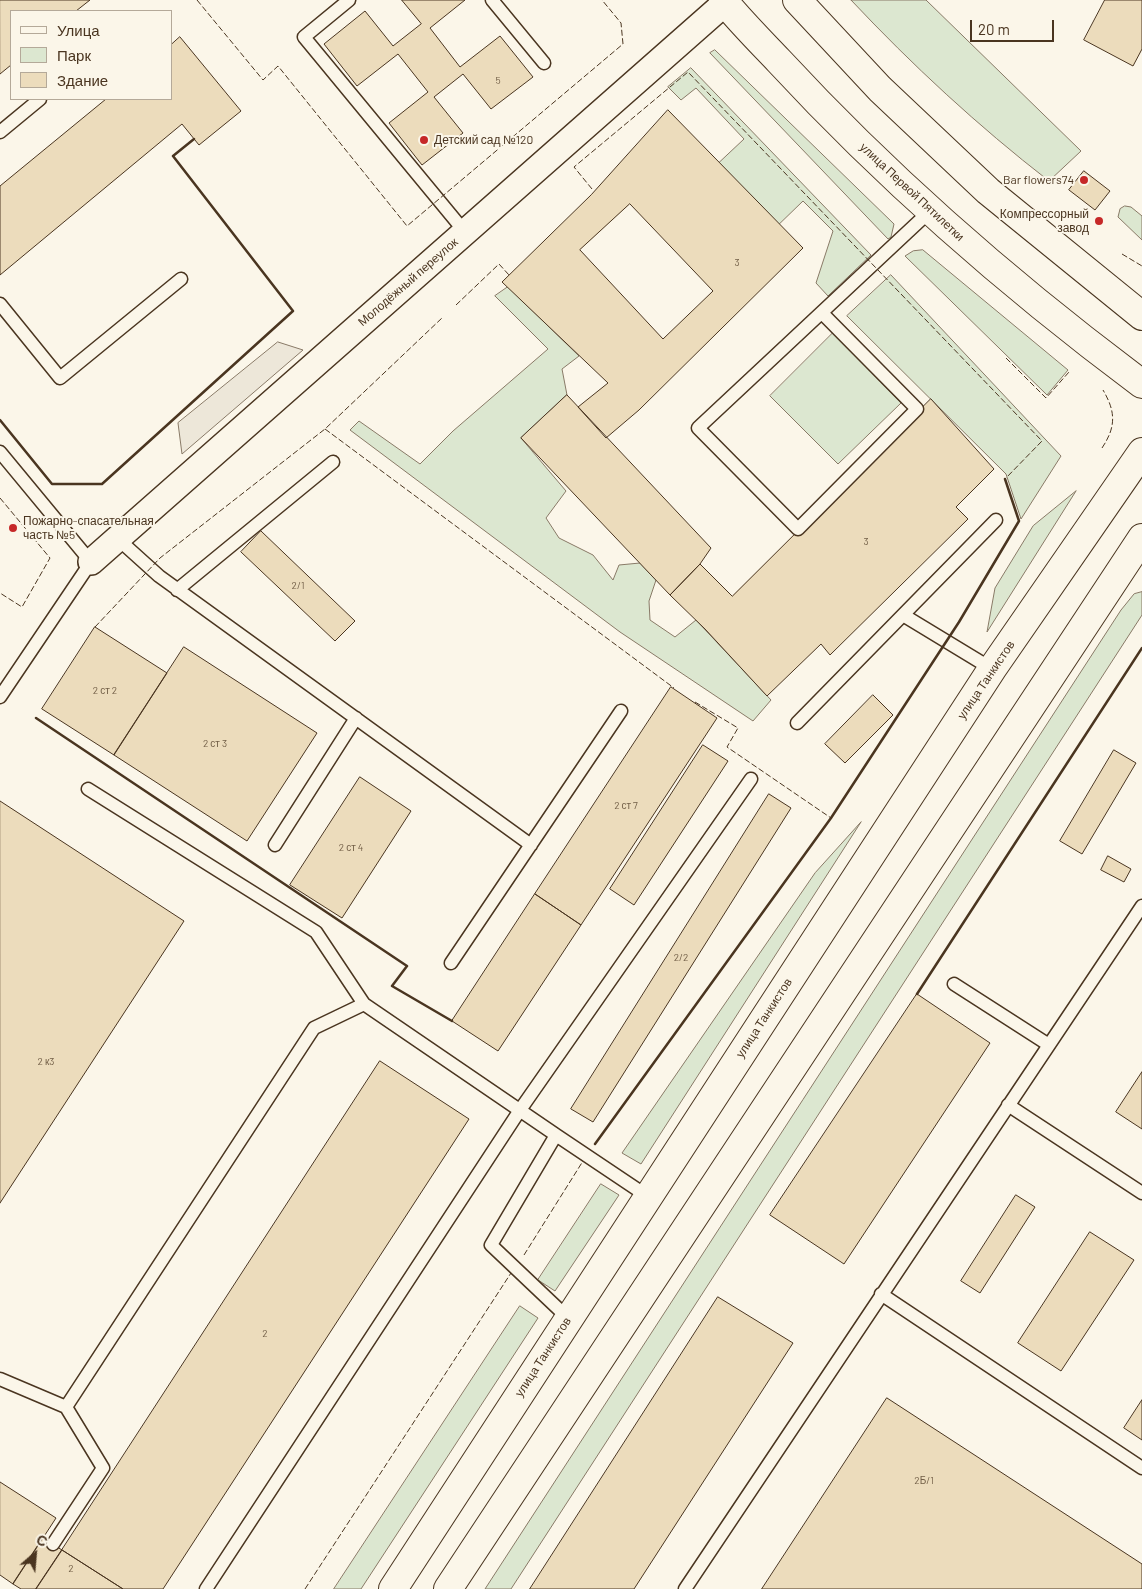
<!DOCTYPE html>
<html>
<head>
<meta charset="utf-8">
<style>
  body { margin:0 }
  #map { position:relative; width:1142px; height:1589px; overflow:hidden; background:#fbf6e9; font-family:Barlow,sans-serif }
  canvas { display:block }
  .legend { position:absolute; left:10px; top:10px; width:162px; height:90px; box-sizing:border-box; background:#fbf6e9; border:1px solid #b4a999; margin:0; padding:6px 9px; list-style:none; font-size:15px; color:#4a3520 }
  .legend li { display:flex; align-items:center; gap:10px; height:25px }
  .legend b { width:25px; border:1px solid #b4a999 }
  .north { position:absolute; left:10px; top:1529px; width:50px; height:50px; -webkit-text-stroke:4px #fbf6e9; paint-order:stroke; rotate:27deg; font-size:14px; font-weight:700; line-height:20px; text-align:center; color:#4a3520 }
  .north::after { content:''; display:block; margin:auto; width:18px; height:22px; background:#4a3520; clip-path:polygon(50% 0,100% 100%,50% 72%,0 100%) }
  .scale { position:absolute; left:970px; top:20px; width:84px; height:22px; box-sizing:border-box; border:2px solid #4a3520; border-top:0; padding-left:6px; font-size:15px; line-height:18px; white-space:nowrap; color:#4a3520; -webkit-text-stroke:4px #fbf6e9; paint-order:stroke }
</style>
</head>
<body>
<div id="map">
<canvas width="1142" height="1589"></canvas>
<ul class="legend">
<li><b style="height:6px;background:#fbf6e9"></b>Улица</li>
<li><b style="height:14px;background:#dce7d0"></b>Парк</li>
<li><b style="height:14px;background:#ecdcbc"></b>Здание</li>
</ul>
<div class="north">С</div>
<div class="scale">20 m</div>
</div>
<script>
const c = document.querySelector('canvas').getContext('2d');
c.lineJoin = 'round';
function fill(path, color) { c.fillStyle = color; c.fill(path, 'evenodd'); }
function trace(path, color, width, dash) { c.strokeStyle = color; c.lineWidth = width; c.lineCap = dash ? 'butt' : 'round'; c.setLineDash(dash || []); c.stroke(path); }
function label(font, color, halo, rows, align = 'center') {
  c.font = font + ' Barlow,sans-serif'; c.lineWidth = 4; c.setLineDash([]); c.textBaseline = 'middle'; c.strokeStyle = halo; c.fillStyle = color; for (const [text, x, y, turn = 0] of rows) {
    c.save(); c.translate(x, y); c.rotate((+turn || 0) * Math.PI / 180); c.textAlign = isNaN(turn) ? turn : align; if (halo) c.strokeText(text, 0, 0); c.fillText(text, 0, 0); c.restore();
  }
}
const green = new Path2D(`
  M851 0H926L1081 151 1049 181C978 126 912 65 851 0Z
  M715 50 894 224 891 237 888 239 710 53Z
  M691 68 871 255 828 296 816 283 833 231 803 201 771 232 711 170 744 139 696 88 681 100 668 87Z
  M1125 206 1131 207 1142 216V240L1118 217 1120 209Z
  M923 250 1068 370 1047 395 905 256 913 251Z
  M891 275 1061 456 1021 519 1006 474 847 316Z
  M508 287 579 356 562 369 567 395 521 438 566 491 546 518 559 538 593 555 613 580 619 565 640 563 656 580 649 601 650 620 675 637 696 620 771 700 753 721 620 632 350 430 359 421 420 464 453 431 548 349 495 296Z
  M833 333 901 403 838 464 770 396Z
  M1076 491 987 632 995 588 1033 526Z
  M1142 592V615L511 1589H485L1121 610 1134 594Z
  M861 822 641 1164 622 1153 815 873Z
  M601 1184 619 1195 555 1291 538 1280Z
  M520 1306 538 1318 361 1589H334Z`);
const parking = new Path2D(`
  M278 342 303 350 182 454 178 423Z`);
const building = new Path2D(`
  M0 0H90L76 11H11V65L0 74Z
  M402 0H465L430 28 460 67 500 36 533 77 491 109 463 74 434 97 463 133 422 165 389 123 428 92 398 54 357 86 324 44 365 11 393 46 421 24Z
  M1105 0H1142V49L1133 66 1084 40Z
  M180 37 241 111 199 145 182 124 0 275V186L106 99H171V45Z
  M668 110 803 248 639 410 606 438 578 407 608 383 502 282 591 195ZM630 204 713 291 663 339 580 250Z
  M1084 171 1110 191 1095 210 1069 190Z
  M567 395 711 548 700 564 670 595 521 438Z
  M931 399 994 469 956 507 968 519 830 655 821 644 767 696 705 629 670 595 700 564 732 596Z
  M261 531 355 621 335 641 241 552Z
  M95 627 167 673 114 755 42 709Z
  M184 647 317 733 247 841 114 755Z
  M671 687 717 718 581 925 535 894Z
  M873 695 893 715 845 763 825 744Z
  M703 745 728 761 634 905 610 889Z
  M1114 750 1136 763 1082 854 1060 841Z
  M360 777 411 811 342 918 290 885Z
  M769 794 791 808 593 1122 571 1109Z
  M0 801 184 921 0 1203Z
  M1108 856 1131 869 1124 882 1101 870Z
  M535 894 581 925 498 1051 452 1021Z
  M917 994 990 1043 844 1264 770 1215Z
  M380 1061 469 1119 163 1589H123L62 1550Z
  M1142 1072V1129L1116 1112Z
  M1016 1195 1035 1207 980 1293 961 1281Z
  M1090 1232 1134 1260 1061 1371 1018 1343Z
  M718 1297 793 1343 634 1589H530Z
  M887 1398 1142 1564V1589H762Z
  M1142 1400V1440L1124 1428Z
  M0 1482 56 1518 13 1584 0 1575Z
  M43 1538 62 1550 36 1589H21L13 1584Z
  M62 1550 123 1589H36Z`);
const lane = new Path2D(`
  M349 0 304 37 465 232
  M492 0 544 63
  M0 132 40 99
  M0 304 60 378 181 279
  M822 313 917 409 798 529 698 428C775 356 852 284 929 212
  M0 452 91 562 0 697
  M118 539 159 576 531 845
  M177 590 333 462
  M903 615 992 669
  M797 723 996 520
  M88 789 316 932 364 1004 556 1135
  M275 845 356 718
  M451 963 621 711
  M954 984 1049 1045
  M1008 1105 1142 1193
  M881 1294 1142 1468
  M568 1318 491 1245 556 1135 647 1196
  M0 1379 66 1407 314 1028 364 1004
  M53 1544 103 1468 66 1407
  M206 1589 520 1110 751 779
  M685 1589 1142 906`);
const street = new Path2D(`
  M91 562 725 3`);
const secondary = new Path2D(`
  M723 0C740 21 760 41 779 61 889 180 1012 287 1142 384
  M797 0 880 89 988 191 1142 316
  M393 1589 992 669 1142 452
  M448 1589 1142 538`);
const fence = new Path2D(`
  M197 0 263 80 278 66 407 226 623 44 621 23 602 0
  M592 189 574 167 688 72 1042 441 1005 479
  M1122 254 1142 266
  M456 305 499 264 509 275
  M1006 358 1046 398 1069 372
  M325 429 674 688
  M1102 448C1116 427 1116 412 1103 390
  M0 498 50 558 22 607 0 593
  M95 627 160 558 325 429 442 318
  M695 702 738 728 727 747 831 818
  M524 1255 583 1161
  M305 1589 511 1273`);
const wall = new Path2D(`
  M0 420 52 484H102L293 311 173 156 194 139
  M36 718 407 966 392 986 452 1021
  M917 994 1142 648
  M595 1144 831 818 959 622 1019 521 1005 479`);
const markers = [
  [424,140,5,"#c62828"],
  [1084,180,5,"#c62828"],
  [1099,221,5,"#c62828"],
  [13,528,5,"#c62828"]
];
const numberNames = [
  ["5",498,81],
  ["3",737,263],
  ["3",866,542],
  ["2/1",298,586],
  ["2 ст 2",105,691],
  ["2 ст 3",215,744],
  ["2 ст 7",626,806],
  ["2 ст 4",351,848],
  ["2/2",681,958],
  ["2 к3",46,1062],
  ["2",265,1334],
  ["2Б/1",924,1481],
  ["2",71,1569]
];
const poiNames = [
  ["Детский сад №120",434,140],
  ["Bar flowers74",1074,180,"right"],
  ["Компрессорный",1089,214,"right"],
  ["завод",1089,228,"right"],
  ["Пожарно-спасательная",23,521],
  ["часть №5",23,535]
];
const streetNames = [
  ["улица Первой Пятилетки",912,192,43],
  ["Молодёжный переулок",408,282,-41],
  ["улица Танкистов",986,680,-56],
  ["улица Танкистов",764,1018,-57],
  ["улица Танкистов",543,1357,-57]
];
fill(green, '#dce7d0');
trace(green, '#887966', 1);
fill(parking, '#ede7d9');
trace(parking, '#887966', 1);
fill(building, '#ecdcbc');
trace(building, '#4a3520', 1);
trace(lane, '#4a3520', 15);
trace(street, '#4a3520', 28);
trace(secondary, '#4a3520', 30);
trace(lane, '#fbf6e9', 12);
trace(street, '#fbf6e9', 25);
trace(secondary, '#fbf6e9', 28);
trace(fence, '#4a3520', 1, [6, 2.5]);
trace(wall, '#4a3520', 2.5);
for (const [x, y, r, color] of markers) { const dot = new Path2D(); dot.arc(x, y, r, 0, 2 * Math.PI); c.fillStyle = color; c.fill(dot); trace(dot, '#fbf6e9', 2); }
label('10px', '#725f47', null, numberNames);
label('12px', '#4a3520', '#fbf6e9', poiNames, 'left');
label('12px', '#4a3520', '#fbf6e9', streetNames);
</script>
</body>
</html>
